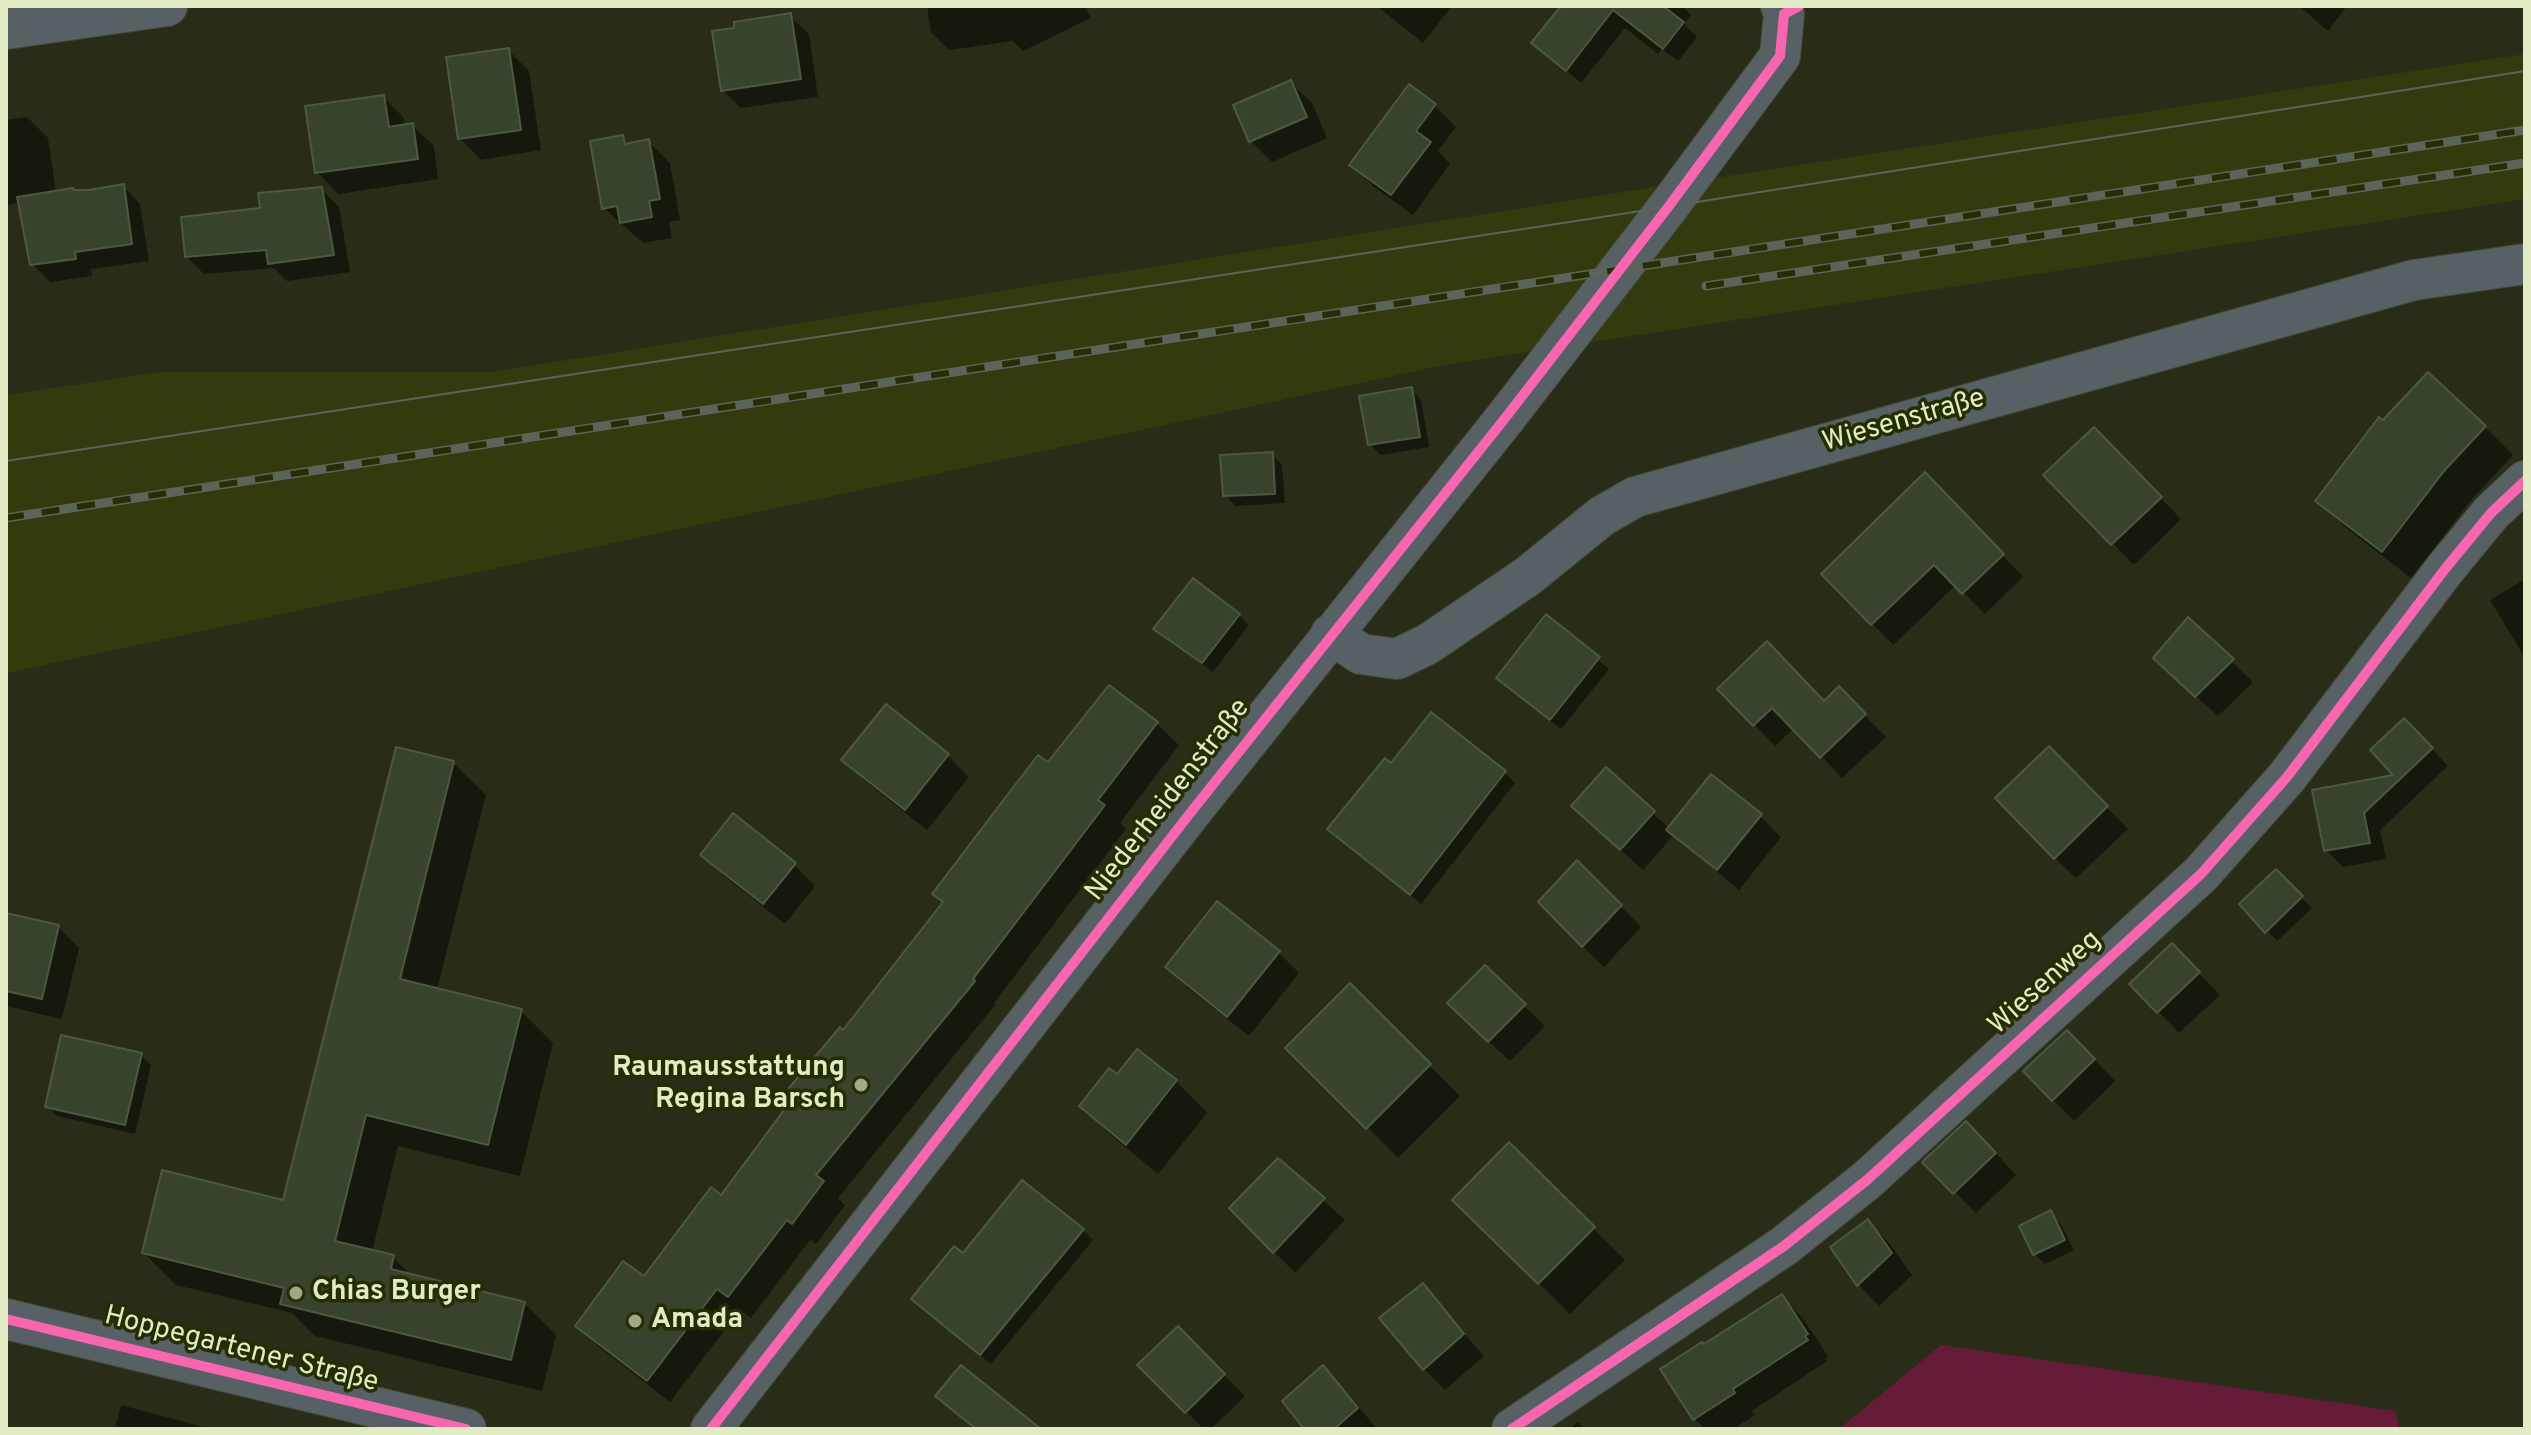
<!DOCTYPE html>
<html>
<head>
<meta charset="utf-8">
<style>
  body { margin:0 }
  #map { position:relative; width:2531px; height:1435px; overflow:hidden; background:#292d17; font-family:Overpass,sans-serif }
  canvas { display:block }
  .frame { position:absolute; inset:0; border:8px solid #e1ebc4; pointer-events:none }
</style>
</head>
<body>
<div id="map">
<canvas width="2531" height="1435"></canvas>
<div class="frame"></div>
</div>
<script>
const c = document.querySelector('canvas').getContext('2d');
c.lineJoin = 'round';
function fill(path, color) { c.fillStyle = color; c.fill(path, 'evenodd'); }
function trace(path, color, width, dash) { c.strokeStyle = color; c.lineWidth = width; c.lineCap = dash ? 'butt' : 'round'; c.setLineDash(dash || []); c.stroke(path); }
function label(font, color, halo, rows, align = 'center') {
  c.font = font + ' Overpass,sans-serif'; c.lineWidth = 7; c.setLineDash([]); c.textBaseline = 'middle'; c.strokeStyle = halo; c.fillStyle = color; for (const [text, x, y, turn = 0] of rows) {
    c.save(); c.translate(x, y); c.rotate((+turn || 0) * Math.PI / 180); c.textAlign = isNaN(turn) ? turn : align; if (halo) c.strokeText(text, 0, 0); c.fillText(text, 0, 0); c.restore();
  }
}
const built = new Path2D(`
  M2525 54V199L1449 364 6 673V395L161 372H492L1636 190Z`);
const green = new Path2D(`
  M1941 1345 2395 1411 2400 1429H1839Z`);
const shadow = new Path2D(`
  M927 6H1088L1085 7 1091 18 1023 51 1013 41 949 50 931 32Z
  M1377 6H1452L1423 43Z
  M1563 6H1682L1691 15 1684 24 1697 37 1678 61 1662 49 1658 54 1625 28 1581 83 1534 43Z
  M2299 6H2347L2328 31Z
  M790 16 809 34 818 97 741 108 722 90Z
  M508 50 529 71 541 150 481 160 460 138Z
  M1290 82 1312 103 1327 138 1272 162 1251 141Z
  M383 97 404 118 405 126 412 125 434 146 438 179 338 194 317 172Z
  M1435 106 1456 127 1438 151 1450 164 1413 215 1373 186 1352 164Z
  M27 117 48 138 56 193 123 186 140 204 149 261 91 269 92 276 50 282 32 264 20 203 6 205V120Z
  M622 137 630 145 649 142 670 163 680 220 669 222 672 238 643 243 604 208Z
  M321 189 339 207 350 272 287 281 274 268 204 274 186 256 262 210Z
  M1411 389 1421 400 1429 447 1380 455 1370 444Z
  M2485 427 2513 455 2472 499 2411 578 2346 528 2318 500Z
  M2094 430 2181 519 2134 565 2046 475Z
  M1272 454 1282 465 1285 503 1235 506 1225 495Z
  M1945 496 2023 577 1985 614 1956 585 1893 645 1824 574Z
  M2525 579V658L2490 600Z
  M1239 615 1249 625 1213 672 1156 629Z
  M1546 617 1609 669 1561 729 1508 688Z
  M2188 620 2253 682 2218 716 2177 679Z
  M1720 689 1825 703 1839 689 1886 737 1842 778 1794 728 1775 746Z
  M886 707 948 756 969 777 927 830 865 781 844 760Z
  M1156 723 1179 745 1120 823 1126 829 994 1003 996 1004 838 1198 845 1205 816 1244 810 1240 751 1318 740 1310 670 1402 600 1348 577 1326 644 1279 721 1198 843 1033 945 904 935 894 1048 765Z
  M2421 737 2448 766 2380 830 2386 859 2343 867 2326 850 2397 776Z
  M2049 749 2128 829 2076 878 2055 858Z
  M453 763 486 795 437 990 521 1011 553 1043 520 1176 398 1146 372 1252 393 1257 412 1276 524 1303 556 1335 542 1391 315 1336 292 1313 176 1285 144 1253 284 1203Z
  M1391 766 1505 773 1515 783 1421 904 1340 839Z
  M1606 770 1670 829 1760 816 1781 837 1739 890 1674 835 1643 870 1594 827Z
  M703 854 794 865 815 886 785 924 724 876Z
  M1577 862 1641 927 1604 967 1565 929Z
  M2276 872 2312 908 2277 941 2241 904Z
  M6 915 58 927 79 948 62 1019 6 1006Z
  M2172 946 2220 995 2179 1033 2132 984Z
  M1278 952 1299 973 1249 1036 1188 988 1167 967Z
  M1350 986 1460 1096 1398 1158 1288 1048Z
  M1524 1006 1545 1026 1510 1061 1470 1024Z
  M2067 1032 2115 1081 2074 1121 2053 1100Z
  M1137 1052 1176 1081 1207 1113 1158 1174 1113 1137 1081 1106 1117 1077Z
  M141 1055 151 1065 135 1134 57 1116 47 1106Z
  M1987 1144 2016 1175 1976 1213 1925 1162Z
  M1509 1145 1625 1260 1570 1314 1455 1200Z
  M1278 1160 1345 1220 1295 1273 1231 1208Z
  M2050 1213 2060 1223 2074 1250 2045 1264 2035 1254 2022 1227Z
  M1868 1222 1889 1243 1912 1275 1879 1306 1859 1285 1832 1247Z
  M1083 1230 1093 1240 991 1364 924 1309Z
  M1422 1286 1484 1356 1445 1390 1424 1369Z
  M1781 1296 1802 1317 1828 1356 1825 1358 1827 1361 1752 1411 1755 1415 1733 1429H1705L1695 1419 1662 1369 1704 1347Z
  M1178 1329 1245 1396 1211 1429H1204L1139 1365Z
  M1323 1368 1344 1389 1377 1429H1307Z
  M121 1405 204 1427 206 1429H115Z
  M1578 1422 1584 1429H1569Z`);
const building = new Path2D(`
  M1561 6H1663L1684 22 1663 49 1613 10 1566 71 1531 43Z
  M791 13 801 79 721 91 712 31 734 28V22Z
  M509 48 521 130 458 139 446 57Z
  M1291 80 1307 117 1249 142 1233 105Z
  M1409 84 1436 104 1416 131 1431 142 1391 195 1349 165Z
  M384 95 389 127 413 123 418 159 315 173 305 106Z
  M623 135 625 144 649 139 660 199 649 201 652 217 620 223 617 206 602 209 590 141Z
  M124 184 132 244 75 252 76 259 30 265 17 197 73 188 74 190H89Z
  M322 187 334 255 268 264 266 250 185 257 181 217 260 208 258 193Z
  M2428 372 2486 426 2444 471 2382 552 2315 501 2379 417 2383 420Z
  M1412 387 1420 437 1368 445 1359 396Z
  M2094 427 2162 497 2111 545 2043 475Z
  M1273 452 1275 494 1223 496 1220 455Z
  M1925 472 2004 554 1962 594 1934 565 1871 625 1821 574Z
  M1193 578 1240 614 1202 663 1153 629Z
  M1546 614 1600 657 1550 720 1496 678Z
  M2188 617 2234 659 2195 697 2153 658Z
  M1767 641 1824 701 1839 686 1866 714 1820 758 1772 708 1753 726 1717 689Z
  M1109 685 1158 722 1098 800 1105 805 973 979 975 981 816 1175 824 1181 792 1224 787 1220 728 1297 717 1289 647 1381 575 1326 623 1261 644 1276 711 1187 721 1195 796 1094 789 1088 840 1027 843 1030 943 902 932 894 1005 798 1038 755 1048 762Z
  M886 704 949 754 905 810 841 760Z
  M1431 712 1506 771 1410 895 1327 829 1385 758 1391 763Z
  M2404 718 2433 748 2364 813 2370 843 2324 851 2312 790 2393 775 2370 750Z
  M2049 746 2108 806 2054 859 1995 798Z
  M396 747 454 761 400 979 522 1009 488 1145 366 1115 335 1241 394 1255 391 1269 525 1302 511 1360 280 1304 284 1288 142 1253 162 1170 283 1200Z
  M1606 767 1655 811 1620 850 1571 806Z
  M1711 774 1762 814 1717 870 1666 830Z
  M733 813 796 863 763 904 700 855Z
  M1577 860 1622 905 1582 947 1538 902Z
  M2276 869 2303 896 2265 933 2239 904Z
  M1217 901 1280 951 1227 1017 1165 967Z
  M6 913 59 925 42 999 6 991Z
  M2172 943 2200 972 2157 1013 2129 984Z
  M1485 965 1526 1004 1488 1042 1447 1003Z
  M1350 983 1431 1064 1366 1129 1285 1048Z
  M2067 1030 2095 1059 2052 1101 2023 1071Z
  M61 1035 142 1053 125 1125 45 1107Z
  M1137 1049 1177 1080 1126 1145 1079 1106 1109 1068 1117 1074Z
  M1966 1121 1996 1153 1953 1194 1922 1162Z
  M1509 1142 1595 1227 1538 1284 1452 1200Z
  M1278 1158 1325 1198 1273 1253 1229 1208Z
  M1022 1180 1084 1229 980 1355 911 1299 954 1246 963 1253Z
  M2051 1210 2065 1240 2033 1255 2019 1226Z
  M1868 1219 1892 1253 1857 1286 1830 1247Z
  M1423 1283 1464 1334 1423 1370 1379 1318Z
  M1782 1294 1808 1334 1805 1336 1808 1340 1733 1389 1735 1393 1693 1420 1660 1369 1702 1342 1704 1344Z
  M1178 1326 1225 1374 1185 1413 1137 1365Z
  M961 1365 1041 1429H976L935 1396Z
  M1323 1365 1358 1408 1334 1429H1304L1282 1401Z`);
const minor = new Path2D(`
  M6 29 167 6
  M1331 634 1361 654 1397 659 1428 644 1528 576 1602 516 1635 497 2414 280 2525 264
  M6 1319 466 1429
  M711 1429 1191 812 1506 417 1669 206 1780 56 1784 14 1781 6
  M1512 1429 1784 1246 1867 1180 2201 874 2287 777 2445 569 2491 513 2525 481`);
const tram = new Path2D(`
  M6 461 1615 215 2525 71`);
const rail = new Path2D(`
  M1706 286 2525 163
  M6 518 2525 130`);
const cycleway = new Path2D(`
  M6 1319 466 1429
  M711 1429 1191 812 1506 417 1669 206 1780 56 1784 14 1799 6
  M1512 1429 1784 1246 1867 1180 2201 874 2287 777 2445 569 2491 513 2525 481`);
const markers = [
  [861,1085,8,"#a1a887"],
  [296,1293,8,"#a1a887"],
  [635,1321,8,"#a1a887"]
];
const streetNames = [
  ["Wiesenstraße",1904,422,-16],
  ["Niederheidenstraße",1169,801,-52],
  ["Wiesenweg",2046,984,-42],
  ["Hoppegartener Straße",241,1351,14]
];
const poiNames = [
  ["Raumausstattung",845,1069,"right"],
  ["Regina Barsch",845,1101,"right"],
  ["Chias Burger",312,1293],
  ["Amada",651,1321]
];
fill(built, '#333b0e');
fill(green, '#661b39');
fill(shadow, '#0007');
fill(building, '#37432c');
trace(building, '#4d5842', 2);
trace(minor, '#464a34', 42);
trace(minor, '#576064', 40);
trace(tram, '#5c6359', 2);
trace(rail, '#5c6359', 9);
trace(rail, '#252d02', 6, [18]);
trace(cycleway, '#f766af', 10);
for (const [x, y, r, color] of markers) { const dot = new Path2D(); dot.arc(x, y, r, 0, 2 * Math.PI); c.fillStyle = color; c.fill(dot); trace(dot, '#252d02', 3); }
label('28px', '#e1ebc4', '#252d02', streetNames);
label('bold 28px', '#e1ebc4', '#252d02', poiNames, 'left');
</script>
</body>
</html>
